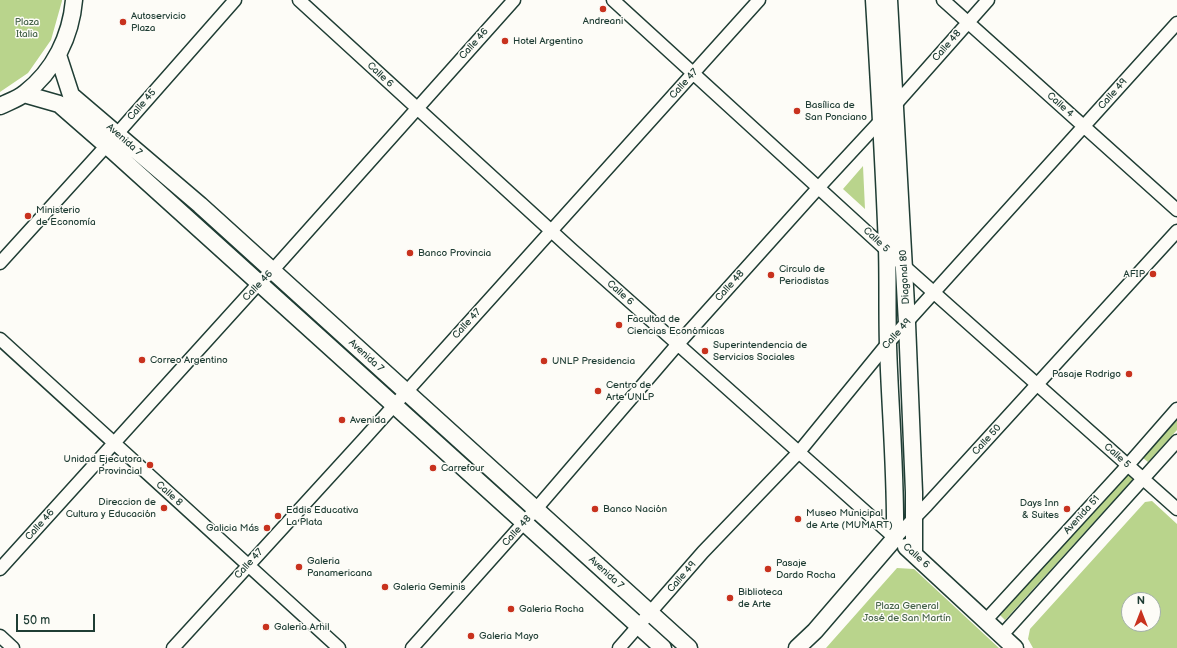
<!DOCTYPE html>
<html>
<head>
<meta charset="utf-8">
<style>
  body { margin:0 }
  #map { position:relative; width:1177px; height:648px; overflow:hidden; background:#fdfcf7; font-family:"Balsamiq Sans",sans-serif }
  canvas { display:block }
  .north { position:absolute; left:1121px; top:592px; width:40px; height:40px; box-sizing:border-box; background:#fdfcf7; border:1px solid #a4b0a9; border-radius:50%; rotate:0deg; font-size:11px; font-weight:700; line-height:16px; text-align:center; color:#1f3d34 }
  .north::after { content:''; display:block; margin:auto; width:14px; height:18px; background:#c8321e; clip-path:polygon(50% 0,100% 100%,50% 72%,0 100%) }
  .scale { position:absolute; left:16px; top:614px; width:79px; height:18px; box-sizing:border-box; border:2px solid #1f3d34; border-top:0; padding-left:5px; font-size:12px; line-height:14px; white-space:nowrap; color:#1f3d34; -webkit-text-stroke:3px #fdfcf7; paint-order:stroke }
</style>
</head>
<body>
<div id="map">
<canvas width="1177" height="648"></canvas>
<div class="north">N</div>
<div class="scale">50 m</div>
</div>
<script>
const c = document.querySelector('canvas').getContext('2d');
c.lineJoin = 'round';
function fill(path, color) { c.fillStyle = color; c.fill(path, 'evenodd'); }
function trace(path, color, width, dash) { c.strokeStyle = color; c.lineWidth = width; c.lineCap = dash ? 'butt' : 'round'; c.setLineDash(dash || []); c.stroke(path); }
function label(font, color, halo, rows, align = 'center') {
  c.font = font + ' "Balsamiq Sans",sans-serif'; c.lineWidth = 3; c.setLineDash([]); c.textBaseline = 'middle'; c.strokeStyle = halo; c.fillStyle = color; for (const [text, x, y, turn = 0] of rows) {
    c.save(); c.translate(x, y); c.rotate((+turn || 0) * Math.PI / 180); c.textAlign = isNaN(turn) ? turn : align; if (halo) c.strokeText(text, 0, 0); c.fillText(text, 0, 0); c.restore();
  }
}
const green = new Path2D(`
  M0 0H62V1L51 40 28 73 0 92Z
  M863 166 865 209 843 189Z
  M1177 420V430L1148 462 1143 458Z
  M1130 472 1135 477 1005 620 1000 615Z
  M1152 501 1177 524V648H1033L1028 639 1030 629 1145 502ZM1129 600H1153V624H1129Z
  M897 568 914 569 999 648H826Z`);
const minor = new Path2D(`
  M299 0 571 249 895 538 927 505 1177 231
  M613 0 904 266 1177 509
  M943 0 1177 210
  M0 263 117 134 235 0
  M0 339 339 648
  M0 569 259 283 272 271 514 0
  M986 620 1128 465 1177 409
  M1002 635 1177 441
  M0 636 13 648
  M173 648 363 440 759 0
  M412 648 536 509 677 345 819 187 895 105 988 0
  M619 648 703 552 799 452 888 343 1177 23`);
const major = new Path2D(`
  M874 0C879 83 884 165 887 248 888 280 887 312 888 345 890 409 896 473 895 538
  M889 0 907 323 914 492V554
  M58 55 71 95 200 205 689 648
  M24 94 59 104 114 152 663 648
  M0 106C8 102 18 99 25 93 54 71 71 36 74 0
  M906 547 1015 648
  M797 648 815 631 895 538`);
const markers = [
  [603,9,4,"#c8321e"],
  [123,22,4,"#c8321e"],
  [505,41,4,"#c8321e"],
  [797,111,4,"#c8321e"],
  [28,216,4,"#c8321e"],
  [410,253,4,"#c8321e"],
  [1153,274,4,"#c8321e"],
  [771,275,4,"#c8321e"],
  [619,325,4,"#c8321e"],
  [705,351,4,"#c8321e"],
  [142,360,4,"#c8321e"],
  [544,361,4,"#c8321e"],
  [1129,374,4,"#c8321e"],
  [598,391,4,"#c8321e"],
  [342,420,4,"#c8321e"],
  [150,465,4,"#c8321e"],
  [433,468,4,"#c8321e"],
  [164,508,4,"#c8321e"],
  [595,509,4,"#c8321e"],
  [1067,509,4,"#c8321e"],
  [278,516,4,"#c8321e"],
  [798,519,4,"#c8321e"],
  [267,528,4,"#c8321e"],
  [299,567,4,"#c8321e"],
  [768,569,4,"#c8321e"],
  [385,587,4,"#c8321e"],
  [730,598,4,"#c8321e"],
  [511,609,4,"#c8321e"],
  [266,627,4,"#c8321e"],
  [471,636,4,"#c8321e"]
];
const poiNames = [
  ["Autoservicio",131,16],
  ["Plaza",131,28],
  ["Andreani",603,21,"center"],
  ["Hotel Argentino",513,41],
  ["Basílica de",805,105],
  ["San Ponciano",805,117],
  ["Ministerio",36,210],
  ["de Economía",36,222],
  ["Banco Provincia",418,253],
  ["Circulo de",779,269],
  ["Periodistas",779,281],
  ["AFIP",1145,274,"right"],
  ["Facultad de",627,319],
  ["Ciencias Económicas",627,331],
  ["Superintendencia de",713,345],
  ["Servicios Sociales",713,357],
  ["Correo Argentino",150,360],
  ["UNLP Presidencia",552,361],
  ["Pasaje Rodrigo",1121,374,"right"],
  ["Centro de",606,385],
  ["Arte UNLP",606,397],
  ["Avenida",350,420],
  ["Unidad Ejecutora",142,459,"right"],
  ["Provincial",142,471,"right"],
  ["Carrefour",441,468],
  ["Direccion de",156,502,"right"],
  ["Cultura y Educación",156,514,"right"],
  ["Days Inn",1059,503,"right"],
  ["& Suites",1059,515,"right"],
  ["Banco Nación",603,509],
  ["Eddis Educativa",286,510],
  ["La Plata",286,522],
  ["Museo Municipal",806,513],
  ["de Arte (MUMART)",806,525],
  ["Galicia Más",259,528,"right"],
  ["Galeria",307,561],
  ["Panamericana",307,573],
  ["Pasaje",776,563],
  ["Dardo Rocha",776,575],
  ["Galeria Geminis",393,587],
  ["Biblioteca",738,592],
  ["de Arte",738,604],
  ["Galeria Rocha",519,609],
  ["Galeria Arhil",274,627],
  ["Galeria Mayo",479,636]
];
const parkNames = [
  ["Plaza",27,22],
  ["Italia",27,34],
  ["Plaza General",907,606],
  ["José de San Martín",907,618]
];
const streetNames = [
  ["Calle 46",474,44,-48],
  ["Calle 48",947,46,-49],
  ["Calle 6",380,75,43],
  ["Calle 47",684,84,-48],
  ["Calle 49",1113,94,-48],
  ["Calle 45",142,105,-49],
  ["Calle 4",1060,105,42],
  ["Avenida 7",124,140,41],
  ["Calle 5",876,240,43],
  ["Diagonal 80",905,277,-93],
  ["Calle 46",258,286,-46],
  ["Calle 48",730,286,-48],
  ["Calle 6",620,293,42],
  ["Calle 47",467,324,-48],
  ["Calle 49",897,334,-48],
  ["Avenida 7",366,356,42],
  ["Calle 50",987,440,-48],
  ["Calle 5",1117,456,42],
  ["Calle 8",169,494,42],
  ["Avenida 51",1082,515,-48],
  ["Calle 46",40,525,-48],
  ["Calle 48",517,531,-48],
  ["Calle 6",916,556,42],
  ["Calle 47",249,564,-48],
  ["Avenida 7",606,573,42],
  ["Calle 49",682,577,-49]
];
fill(green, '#b9d48c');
trace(minor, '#1f3d34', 15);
trace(major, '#1f3d34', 19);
trace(minor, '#fdfcf7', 12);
trace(major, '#fdfcf7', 16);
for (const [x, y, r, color] of markers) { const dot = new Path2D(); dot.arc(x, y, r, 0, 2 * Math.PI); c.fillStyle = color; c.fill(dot); trace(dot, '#fdfcf7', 1.5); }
label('10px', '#1f3d34', '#fdfcf7', poiNames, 'left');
label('10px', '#46634a', '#fdfcf7', parkNames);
label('10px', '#1f3d34', '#fdfcf7', streetNames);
</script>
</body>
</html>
